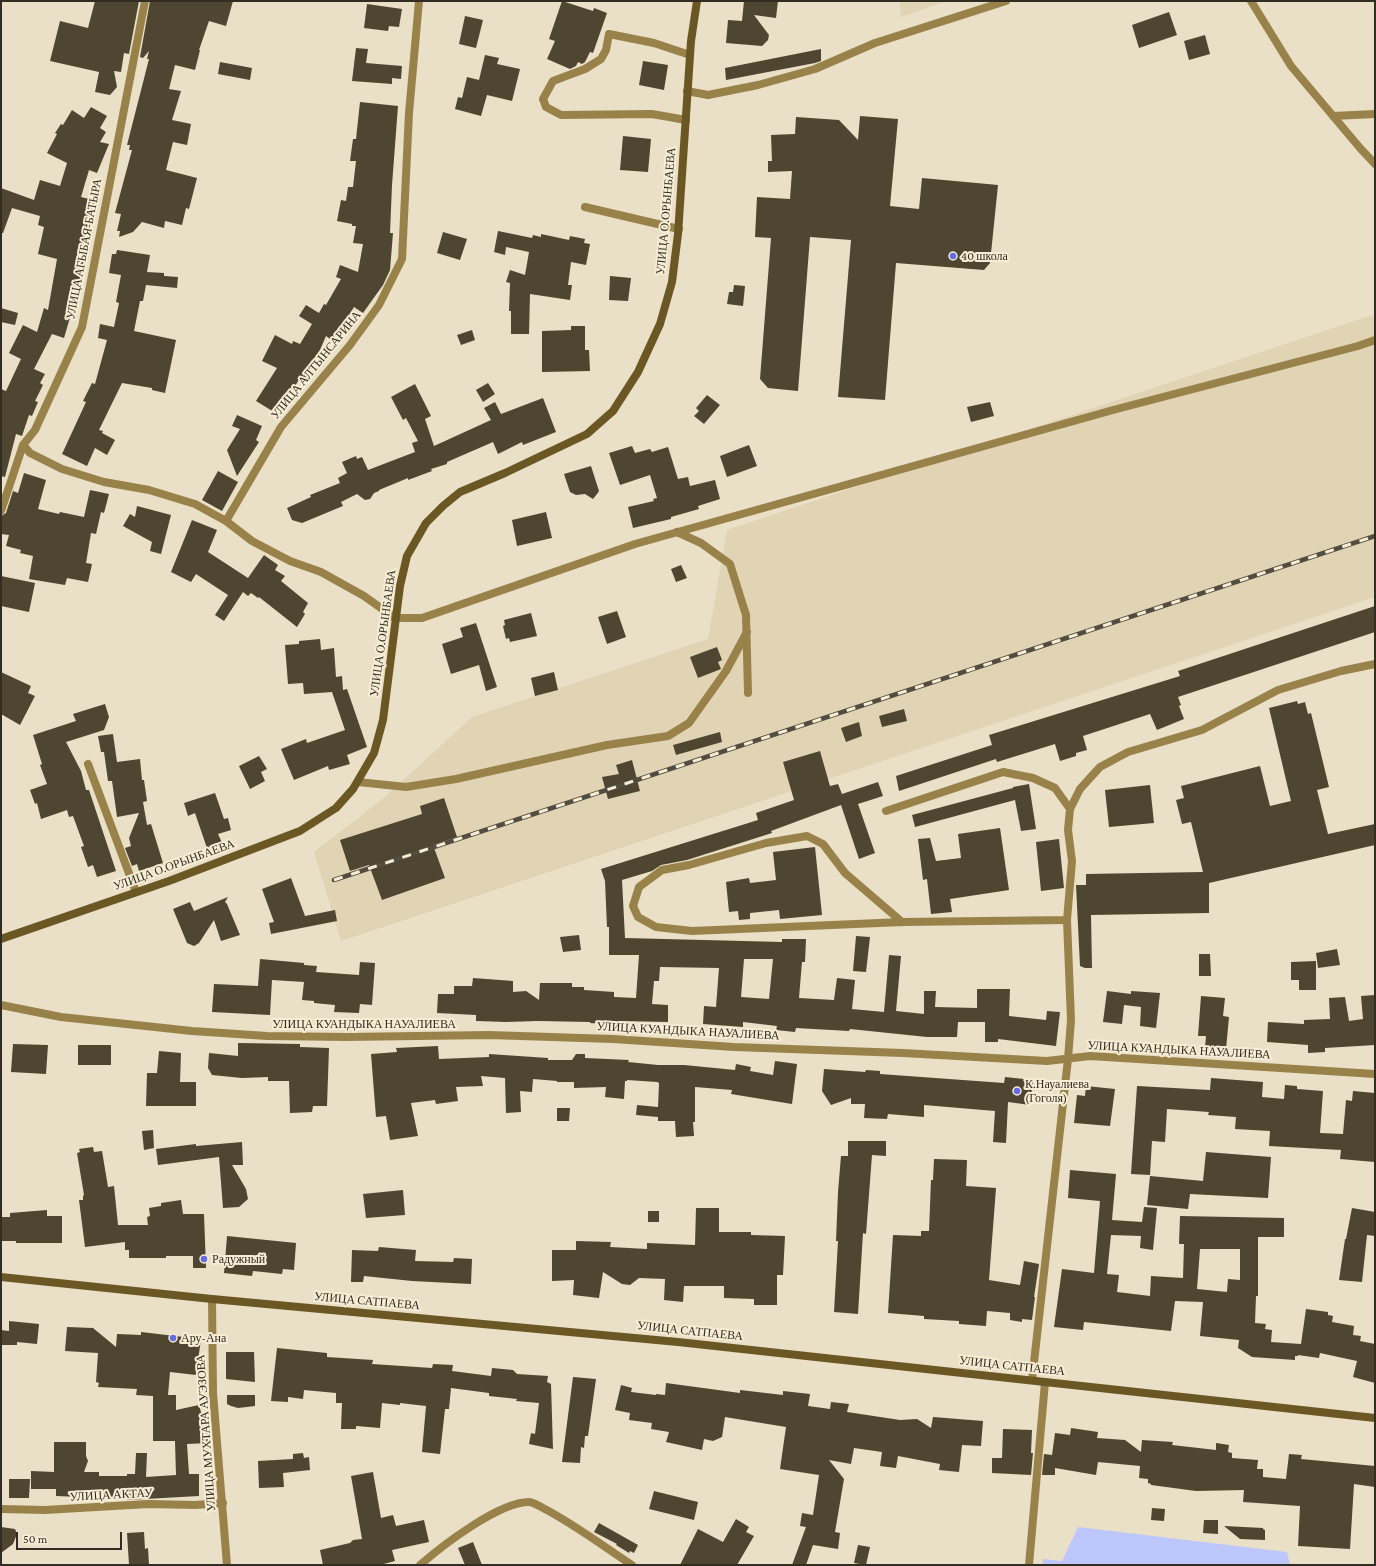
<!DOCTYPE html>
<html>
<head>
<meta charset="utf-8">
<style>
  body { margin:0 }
  #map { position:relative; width:1376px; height:1566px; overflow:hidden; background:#eadfc7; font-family:"Crimson Pro",serif }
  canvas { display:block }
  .frame { position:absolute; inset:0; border:2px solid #312d23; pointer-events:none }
  .scale { position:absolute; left:16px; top:1532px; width:106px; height:18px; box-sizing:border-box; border:2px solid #312d23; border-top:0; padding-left:5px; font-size:12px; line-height:14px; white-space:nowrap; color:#312d23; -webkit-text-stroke:3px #f7edd4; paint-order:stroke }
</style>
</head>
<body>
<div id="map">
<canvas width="1376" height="1566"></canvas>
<div class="frame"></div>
<div class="scale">50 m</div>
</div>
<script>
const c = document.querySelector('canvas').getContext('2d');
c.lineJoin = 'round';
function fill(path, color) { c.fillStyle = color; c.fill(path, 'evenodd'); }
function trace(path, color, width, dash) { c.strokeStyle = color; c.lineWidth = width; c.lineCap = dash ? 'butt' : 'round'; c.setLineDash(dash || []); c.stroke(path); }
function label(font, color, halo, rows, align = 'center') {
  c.font = font + ' "Crimson Pro",serif'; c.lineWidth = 4; c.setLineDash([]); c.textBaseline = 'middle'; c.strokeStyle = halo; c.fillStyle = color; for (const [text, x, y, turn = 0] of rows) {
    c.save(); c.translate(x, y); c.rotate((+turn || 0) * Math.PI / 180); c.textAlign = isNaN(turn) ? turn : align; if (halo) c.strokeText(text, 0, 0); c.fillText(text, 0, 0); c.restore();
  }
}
const built = new Path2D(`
  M900 1H947L901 17Z
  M1375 314V597L341 941 314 852 385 797 472 717 708 639 727 530Z`);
const green = new Path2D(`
  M1078 1527 1287 1552 1290 1565H1043V1559L1062 1561Z`);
const building = new Path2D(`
  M95 1H139L129 54 124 53 121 72 114 71 117 87 110 95 95 92 99 72 50 61 60 21 88 28Z
  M150 1H233L226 26 209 21 199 50H200L195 70 175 65 169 89 181 91 172 120 191 124 187 145 173 142 166 170 197 178 189 209 186 208 182 225 165 221 164 228 142 222 133 232 119 237 120 231H117L121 214 115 213 132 150H129L130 145H127L149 59H147L149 51 143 58 140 57Z
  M562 1 593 11 594 8 607 13 593 53 590 52 585 62 582 64 578 62 576 66 570 69 547 59 555 41 549 39Z
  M744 1H778L776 18 754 15 769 35 768 40 762 46 726 43 728 20 742 21Z
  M367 4 402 9 399 27 389 26 388 31 364 28Z
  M1169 12 1177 35 1139 48 1132 25Z
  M465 16 483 20 476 48 459 44Z
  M1205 35 1210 54 1189 60 1184 41Z
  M356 48 368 49 366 63 402 66 401 79 392 78V84L352 81Z
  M821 49V61L815 63 726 80 725 68Z
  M485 55 499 58 497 64 520 69 512 101 487 95 481 116 455 109 458 97 462 98 467 77 479 80Z
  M643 61 668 65 664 90 639 85Z
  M220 62 252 68 250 80 218 74Z
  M360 102 398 106 392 185 390 233H393L390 270 383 285 363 313 354 307 333 341 326 336 306 382 300 378 279 412H274L256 401 277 368 262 361 275 335 292 344 293 341 300 344 312 324 299 316 306 305 319 313 324 304 326 305 341 279 336 277 340 265 358 272 363 244 353 243 356 226H352V224L337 221 341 200 346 201 348 187H353L356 161H350L353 139H356Z
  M91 107 107 116 100 128 106 132 100 142 109 144 97 173 89 170 81 197 97 201 88 230 92 231 84 261H85L81 279H78L74 304 64 338 52 334 34 369 45 374 40 383 43 385 35 401 38 402 32 416 29 415 22 436 16 434 5 477 1 476V389L6 391 21 359 9 353 23 325 37 332 44 308 48 310 57 259 38 254 44 227 38 225 40 216 12 208 3 233H1V188L34 200 40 180 60 186 67 163 47 153 57 134 55 133 61 124 63 125 72 110 84 118Z
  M860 116 898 119 890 206 919 209 922 178 998 185 990 263 984 270 896 263 885 400 838 397 851 240 810 237 798 391 768 388 760 379 771 238 755 237 757 197 790 199 792 171 768 172V161H772L771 135 795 134 796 117 839 120 858 140Z
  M623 136 651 139 648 172 620 170Z
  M498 231 532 238 533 235 541 237V234L569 240 570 236 585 239 584 243 590 244 586 265 571 262 568 285H572L570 300 530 294 529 334H511V311H509L510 283 506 282 510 270 525 275 529 252 506 247 505 255 494 252Z
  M443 232 467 239 460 260 437 253Z
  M117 250 150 255 147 272 164 273V276L178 277 177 288 146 285 143 301H140L134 331 176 340 165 393 152 390V388L122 383 99 430 103 431 102 433 115 440 107 455 95 448 87 466 62 454 86 402 83 401 92 383 95 384 107 340 98 338 100 324 114 327 119 303 116 302 121 275 109 273 112 254H116Z
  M610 276 631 278 628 301 609 300Z
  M734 285 745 286 743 306 727 304 729 292H733Z
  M1 308 18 313 15 325 1 322Z
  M571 326H585V350H589L590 371 542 372V331L571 330Z
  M472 330 475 340 461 345 457 335Z
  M488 383 495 394 483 402 476 390Z
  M415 384 431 416 425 419 434 446 491 420 484 408 495 402 501 414 543 398 556 432 523 445 522 442 498 454 493 442 447 462V464L431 469 432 471 408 480V478L379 490V491L374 493 370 499 365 500 357 494 341 502 343 506 302 523 292 520 287 508 311 497 310 495 340 483 338 478 347 473 342 462 356 456 357 459 362 457 368 470 415 452 412 443 418 441 406 418 403 420 391 397Z
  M707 395 720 405 704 424 694 416 699 411 696 408Z
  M990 402 994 416 971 422 967 407Z
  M237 415 262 426 256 440 259 442 237 476 227 450 240 429 232 426Z
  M749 445 757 466 727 477 720 456Z
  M632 446 635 453 650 449 652 452 668 447 678 479 688 477 690 486 715 480 720 499 698 506 699 509 671 517V519L633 528 628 507 654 501 653 499 657 498 650 475 620 485 609 453Z
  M591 466 599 491 597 494 593 499 585 494 576 495 570 492 564 474Z
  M218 471 238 482 222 511 202 500Z
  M24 473 46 480 38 509 59 514 60 512 84 517 90 490 109 494 104 513 101 512 96 534 91 533 86 563 92 564 88 582 67 578 65 585 29 579 33 556 20 553 21 550 6 546 9 535 1 534V516L6 513 13 491 18 493Z
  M137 506 171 515 161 554 150 551 152 542 123 526 130 514 135 517Z
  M546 512 552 538 517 546 512 520Z
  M192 520 217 530 208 552 248 578 264 555 278 565 275 570 285 576 281 581 308 603 303 612 305 614 297 627 259 597 258 598 251 593 248 596 243 592 224 621 215 615 228 595 196 574 191 582 171 572Z
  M681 565 687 578 676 582 671 569Z
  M1 576 35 583 29 612 1 606Z
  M1375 606V632L1178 697 1181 705 1179 706 1184 719 1157 730 1150 714 1083 736 1087 750 1076 753V756L1060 761 1055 744 997 762 996 759 899 791 896 776 992 745 989 735 1180 676 1178 671Z
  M617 611 626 637 607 644 598 617Z
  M531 613 537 636 510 642 509 638 506 639 503 626 505 625 504 620Z
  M476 623 497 687 486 691 479 665 451 674 442 644 463 637 460 628Z
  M320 639 321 650 334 648 336 677 342 676 343 690 347 689 367 747 347 755 350 764 329 770 328 766 294 780 281 749 306 739 307 743 345 730 332 692 304 694 303 683 288 684 285 645 299 644V641Z
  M717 647 722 660 718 662 721 669 698 678 690 657Z
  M1 672 31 686 28 693 35 696 20 725 1 714Z
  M554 672 558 690 535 696 531 678Z
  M1297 701 1298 704 1305 702 1308 714 1311 713 1329 787 1317 790 1328 834 1375 824V845L1209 883V913L1091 915 1092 968H1085L1080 966 1076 885H1086V874L1203 872 1191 822 1182 824 1176 800 1184 798 1181 786 1260 766 1270 806 1291 801 1269 708Z
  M105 704 109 717 104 730 66 742 81 771 86 790H89L116 871 97 877 93 865 88 867 81 847 84 846 73 816 69 817 67 810 41 819 37 803 35 804 30 790 47 784 40 765 42 764 33 735 76 721 73 714Z
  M904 709 907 721 882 727 879 716Z
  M859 722 862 736 846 742 841 728Z
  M720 732 722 742 676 755 673 745Z
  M113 734 117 762 140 759 142 780H144L147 801 143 802 147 825 151 824 163 863 139 871 137 864 132 866 125 848 131 846 129 838 139 813 117 817 112 781H108L104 752H101L98 736Z
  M820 751 830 786 838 784 842 794 878 782 883 796 858 804 875 853 859 859 841 805 771 831 772 833 687 860 661 865 652 871 622 880 625 938 782 942V939H806L805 962H802L799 998 834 1000 837 978 855 980 852 1009 884 1012 889 955 901 956 896 1011 924 1014V991H936L935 1007 977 1008V989H1010L1009 1016 1046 1020 1047 1011 1060 1012 1056 1046 998 1039V1042H985V1022H958L957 1037H927L850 1029 849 1031 796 1028 795 1032 776 1030 777 1026 743 1022V1027L703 1024 704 1006 716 1007 719 968 660 967 659 981H654L652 1004 668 1005V1022L619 1021 618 1025 590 1023V1022L538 1021 506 1022 476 1021V1015L437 1013 438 994H454V986H472L473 978 513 981V992L526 991 539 1000 540 983H572V987H584V990L614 992V997L636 998 639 955H609V927H607L605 881 601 869 758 820 756 813 794 800 783 762ZM744 959H773L769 999 741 997Z
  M259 756 267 769 261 772 265 781 250 789 239 766Z
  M632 760 640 791 608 799 602 777 619 774 616 765Z
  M1029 784 1036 829 1021 831 1015 800 915 827 912 815 1013 788V787Z
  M1150 785 1154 823 1109 827 1105 790Z
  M215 793 224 819 228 818 231 830 218 834 223 845 208 851 195 813 188 816 184 803Z
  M444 798 457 837 433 845 445 878 382 900 369 865 350 871 340 840 422 814 420 806Z
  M1000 828 1009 890 950 899 952 912 931 914 927 879 923 880 918 839 930 838 936 861 961 858 958 834Z
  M1059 839 1064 888 1041 891 1036 842Z
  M815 847 822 915 780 919 779 910 750 913V919L739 920 738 911 729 912 726 882 749 878 750 883 776 880 773 852Z
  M291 878 305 916 335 910 337 921 271 934 269 923 274 922 262 889Z
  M228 897 225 902 227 904 240 935 221 941 214 920 199 943 194 946 187 943 173 909 190 902 194 911Z
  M579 935 581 950 563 952 560 937Z
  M856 936 870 937 866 972 853 971Z
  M1337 949 1340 965 1318 968 1316 953Z
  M1199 954H1210L1211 976H1199Z
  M260 959 304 963V965L317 966 316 972 359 975 360 962 375 963 372 1005 360 1004 359 1013 334 1012 335 1005 314 1003V1001L302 1000 304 982 272 980 270 1015 212 1012 214 984 258 986Z
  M1316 961V990H1299V980H1291V962Z
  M1107 991 1131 994V991L1160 993 1156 1028 1140 1026 1141 1007 1124 1005 1122 1024 1103 1022Z
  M1375 995V1045L1325 1048V1052L1308 1053V1045L1267 1042 1268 1022 1304 1024V1020L1330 1019 1329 998 1345 997 1349 1021 1363 1019 1361 996Z
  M1201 996 1225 998 1223 1016 1229 1017 1226 1049 1205 1048 1206 1036H1198Z
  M238 1043 300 1044V1047L329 1048 327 1106H313L312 1112 290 1113 289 1081H268V1077L242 1078 212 1075 208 1068 209 1053 238 1056Z
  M13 1044 48 1045 46 1074 11 1072Z
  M78 1045H111V1065H78Z
  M438 1046 439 1059 489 1057V1054L548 1058V1060H572L576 1054H585V1058L629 1060 628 1062 658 1065H684L735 1070 736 1064 751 1067 750 1071 773 1075 775 1061 797 1064 792 1104 731 1094 732 1090 695 1087V1122H693L694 1136 676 1137 675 1121H658V1117L636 1115 637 1105 658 1107 659 1083 657 1082 627 1080V1081H625L624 1099 605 1097 606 1087 574 1088V1082H557V1081L533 1079 532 1092 520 1091 521 1112 506 1113 505 1078 481 1076 483 1086 456 1087 458 1101 436 1104 435 1100 411 1103 418 1136 390 1140 386 1116 376 1117 371 1054 397 1052 396 1048Z
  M159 1051 181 1053 180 1082H196V1106H146L147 1073H157Z
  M824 1069 865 1072 866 1070 880 1071V1074L1004 1083 1005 1077 1033 1080 1030 1105 1008 1102 1006 1143 993 1142 995 1111 924 1105V1117L888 1114 887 1119 864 1118 865 1104H851V1098L831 1105 822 1091Z
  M1211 1078 1263 1082 1262 1097 1284 1099 1285 1085 1297 1086V1089L1323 1091 1320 1133 1343 1134 1346 1100 1352 1101 1353 1091 1375 1093V1162L1340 1159 1341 1150 1269 1146 1270 1131 1235 1129 1236 1117 1208 1115 1209 1112 1167 1109 1165 1142 1152 1141 1150 1175 1131 1174 1137 1086 1210 1090Z
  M1086 1086 1115 1089 1110 1126 1074 1123 1077 1095 1085 1096Z
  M557 1108H570L569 1121H557Z
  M153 1130 154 1148 144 1150 142 1131Z
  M848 1141H886V1156L872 1155 866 1234 863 1233 858 1314 834 1312 838 1241H836L838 1192 841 1156H848Z
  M242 1142 243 1165H232L246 1189 248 1199 239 1207 223 1208 219 1157 158 1165 156 1149 196 1144V1146Z
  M93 1147 94 1152 102 1151 108 1187 114 1186 118 1225H148L147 1217 150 1216 149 1208 161 1206V1203L181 1200 183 1214H204L206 1268H193V1256H166V1258H129V1250H125V1242L85 1247 79 1200H83V1196L84 1195 77 1153 80 1152 79 1149Z
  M1206 1152 1271 1157 1268 1198 1190 1194 1188 1209 1147 1205 1150 1176 1203 1181Z
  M934 1159 967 1160 966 1186 996 1188 989 1280 1020 1285 1024 1261 1039 1264 1034 1297H1035L1032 1320 1022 1319V1322L1010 1320V1313L987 1311 986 1326 959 1324V1321L924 1319V1316L888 1313 893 1235 921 1236V1231H929L931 1180H933Z
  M1070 1170 1116 1174 1112 1220 1142 1222 1144 1207 1157 1208 1153 1250 1140 1248 1141 1236 1111 1235 1107 1274 1119 1275 1117 1292 1150 1296 1151 1276 1183 1278 1184 1244H1179L1180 1216 1284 1218V1237H1258V1296H1256L1255 1323 1266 1324 1265 1329 1272 1330 1271 1342 1301 1344 1306 1309 1328 1312V1315L1333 1316 1332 1322 1354 1326 1353 1335 1361 1336 1360 1341 1375 1344V1383L1353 1377 1357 1361 1320 1353 1319 1358 1298 1355V1356H1295V1360L1252 1357 1238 1348 1239 1340 1200 1336 1203 1302 1175 1301 1171 1331 1084 1322 1083 1330 1054 1327 1062 1269 1094 1273 1100 1201 1068 1198ZM1200 1249H1240V1280L1228 1279 1227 1292 1197 1289Z
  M403 1190 405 1215 366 1218 363 1194Z
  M696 1208H719V1232H751V1235L785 1236 783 1275H777V1305H754V1299L724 1298V1286H684L683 1302 664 1300 665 1279 639 1278 630 1285 622 1284 603 1272 599 1298 573 1295 574 1280 552 1281V1250H576V1241L611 1242 610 1247 647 1249V1243L695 1245Z
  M1352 1208 1375 1212V1236L1367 1235 1362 1282 1339 1280 1345 1239H1346Z
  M47 1210V1216H62V1243H16V1241H1V1217H10V1213Z
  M648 1211H659V1222H648Z
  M227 1236 296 1243 294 1270 283 1269 282 1274 253 1271 252 1276 224 1273Z
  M379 1247 416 1250 415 1261 453 1262 454 1258 472 1259 471 1284 412 1281 364 1276 363 1282H351L352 1250 378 1251Z
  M9 1321 39 1324 37 1344 17 1342V1345H1V1330L9 1331Z
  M67 1327 93 1328 116 1347 117 1334 141 1335V1332L201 1339 196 1375 170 1372 168 1395H176V1410L199 1405 202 1416H208V1443L187 1444 189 1474H199V1496L127 1500V1499L98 1498V1501H83V1497L56 1496V1489H31V1471L54 1472V1442H86V1456L88 1461 84 1472H99V1476H127V1474H135L136 1453H147L146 1477 176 1475 175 1441H153V1396L136 1395 137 1389 98 1387 99 1383 96 1382 98 1353 65 1351Z
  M277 1348 327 1353V1357L373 1360 372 1364 432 1368 433 1364 453 1365 452 1371 491 1376 492 1368 513 1370 517 1374 548 1376 547 1382 551 1384 553 1449 529 1444 531 1433 535 1434 539 1403 516 1401 517 1399 489 1396V1393L451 1388 449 1409H445L440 1454 422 1452 426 1406 400 1403V1405L382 1403 380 1428 356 1426V1429H341L342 1403H336V1393L304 1390 303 1399 288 1397V1402L271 1401Z
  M226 1352H254L255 1382 226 1379Z
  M573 1377 596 1379 588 1436H585L584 1448 581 1447 580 1463 562 1462Z
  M666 1383 740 1393V1390L783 1395V1391L810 1394 808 1406 830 1409 831 1402 849 1404 847 1412 900 1420 917 1419 931 1428 933 1417 983 1421 981 1446 962 1445 959 1472 939 1470 940 1464 898 1456 896 1468 880 1466 882 1452 854 1448 851 1464 829 1460 844 1479 835 1532 840 1533 838 1549 813 1545 806 1565H792L806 1527 800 1526 802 1513 813 1515 819 1475 780 1469 786 1427 725 1417 722 1437 713 1441 704 1439 702 1450 666 1442 669 1432 651 1429 652 1423 629 1420 630 1413 615 1410 621 1385 632 1388 631 1392 656 1395V1394L665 1395Z
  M227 1395H255V1406L238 1408 231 1406 227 1404Z
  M1071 1428 1098 1432 1097 1438 1125 1440 1141 1452 1142 1440 1173 1442 1172 1445 1216 1450V1443L1229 1445 1228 1452 1232 1453V1458L1258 1460 1257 1469H1263V1477L1286 1479 1289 1454 1302 1455 1301 1459 1375 1466V1487L1354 1484 1350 1549 1298 1546 1300 1506 1243 1502 1244 1490 1196 1491 1151 1485V1484L1148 1483V1479L1139 1478 1140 1466 1098 1462 1096 1475 1055 1468V1475H1042L1044 1454 1052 1455 1055 1433 1070 1435Z
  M1003 1429 1032 1430 1031 1453H1033L1031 1475 992 1473V1458H1002Z
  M303 1453 304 1458 309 1457 310 1470 283 1473 284 1487 259 1488 258 1461 293 1459V1454Z
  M373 1472 381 1518 393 1515 396 1526 424 1520 429 1542 392 1550 395 1561 380 1565H323L320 1550 350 1543 353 1540 362 1539 351 1476Z
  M9 1479H30L29 1498H9Z
  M654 1491 698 1502 694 1520 649 1509Z
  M1152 1508 1165 1509 1164 1521 1151 1520Z
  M736 1519 749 1527 746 1532 754 1536 737 1565H680L698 1529 723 1542Z
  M1204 1520H1218V1534L1203 1533Z
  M599 1523 638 1545 634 1553 630 1551 629 1553 616 1545 617 1544 594 1532Z
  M1224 1526 1263 1528V1529L1265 1530V1540L1240 1539Z
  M1 1527 15 1529 17 1534 13 1544 1 1553Z
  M144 1532 145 1549 148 1548 149 1565H129L127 1533Z
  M473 1542 482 1565H465L458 1548Z
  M858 1545 870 1547 866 1565 854 1563Z`);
const lane = new Path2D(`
  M686 120 652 114 561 115 546 107 543 99 553 81 585 69 601 59 606 50 609 34 654 43 690 55
  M585 207 679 229
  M677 532 701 543 730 564 746 615 748 693
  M358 782 406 787 456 779 607 745 668 736 689 723 726 671 747 632
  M886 811 1003 772 1033 778 1055 788 1070 809
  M902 922 845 873 823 844 807 836 766 843 689 865 662 870 639 887 633 906 638 917 656 927 692 931 902 922 1067 920 1072 861 1068 830 1070 809 1080 789 1100 767 1128 752 1202 730 1278 690 1341 671 1375 664`);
const street = new Path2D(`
  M1251 1 1291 66 1360 148 1375 164
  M687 91 708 95 758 85 815 69 875 43 1006 1
  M1333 116 1375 114
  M23 445 30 453 62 469 104 482 149 490 195 504 226 521 252 541 290 561 321 572 364 596 395 618H422L635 544 1113 410 1358 346 1375 340
  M1 511 23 445 35 430 82 327 145 1
  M226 521 281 427 350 345 379 305 402 259 409 113 419 1
  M88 764 136 892
  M1 1005 61 1017 192 1031 267 1036 346 1037 489 1035 613 1039 734 1047 903 1053 1047 1061 1090 1056 1375 1074
  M212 1299 213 1393 227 1565
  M1032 1380 1068 1059 1071 1020 1067 920
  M1 1509 45 1510 148 1504 195 1505 223 1503
  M420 1565C443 1545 499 1502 529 1502 533 1502 539 1506 543 1508 574 1524 603 1546 632 1565
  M1029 1565 1045 1382`);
const secondary = new Path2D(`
  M1 939 169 881 300 831 336 808 353 789 374 753 383 720 400 586 407 556 426 523 443 506 460 492 505 473 587 434 613 411 638 372 660 324 672 282 678 234 691 41 697 1
  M1 1277 212 1299 678 1342 1375 1418`);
const rail = new Path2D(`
  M334 880 1375 536`);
const markers = [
  [953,256,4,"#646ce5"],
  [1017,1091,4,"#646ce5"],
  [204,1259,4,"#646ce5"],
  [173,1338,4,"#646ce5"]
];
const streetNames = [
  ["УЛИЦА О.ОРЫНБАЕВА",666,211,-85],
  ["УЛИЦА АГЫБАЯ-БАТЫРА",84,249,-79],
  ["УЛИЦА АЛТЫНСАРИНА",316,365,-51],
  ["УЛИЦА О.ОРЫНБАЕВА",383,633,-82],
  ["УЛИЦА О.ОРЫНБАЕВА",174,865,-20],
  ["УЛИЦА КУАНДЫКА НАУАЛИЕВА",364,1024],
  ["УЛИЦА КУАНДЫКА НАУАЛИЕВА",688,1031,3],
  ["УЛИЦА КУАНДЫКА НАУАЛИЕВА",1179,1050,3],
  ["УЛИЦА САТПАЕВА",367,1301,5],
  ["УЛИЦА САТПАЕВА",690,1331,6],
  ["УЛИЦА САТПАЕВА",1012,1366,6],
  ["УЛИЦА МУХТАРА АУЭЗОВА",206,1433,-94],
  ["УЛИЦА АКТАУ",111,1495,-3]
];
const poiNames = [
  ["40 школа",961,256],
  ["К.Науалиева",1025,1084],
  ["(Гоголя)",1025,1098],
  ["Радужный",212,1259],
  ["Ару-Ана",181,1338]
];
fill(built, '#e1d4b5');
fill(green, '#bdc7fb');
fill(building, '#4e4631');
trace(lane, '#998249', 8);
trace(street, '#998249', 8);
trace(secondary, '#6b5724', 8);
trace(rail, '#524d40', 4.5);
trace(rail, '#f7edd4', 3, [9]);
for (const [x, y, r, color] of markers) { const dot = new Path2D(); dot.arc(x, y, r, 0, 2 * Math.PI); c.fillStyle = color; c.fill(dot); trace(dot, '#f7edd4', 1.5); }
label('12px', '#312d23', '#f7edd4', streetNames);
label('12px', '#312d23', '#f7edd4', poiNames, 'left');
</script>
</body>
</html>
